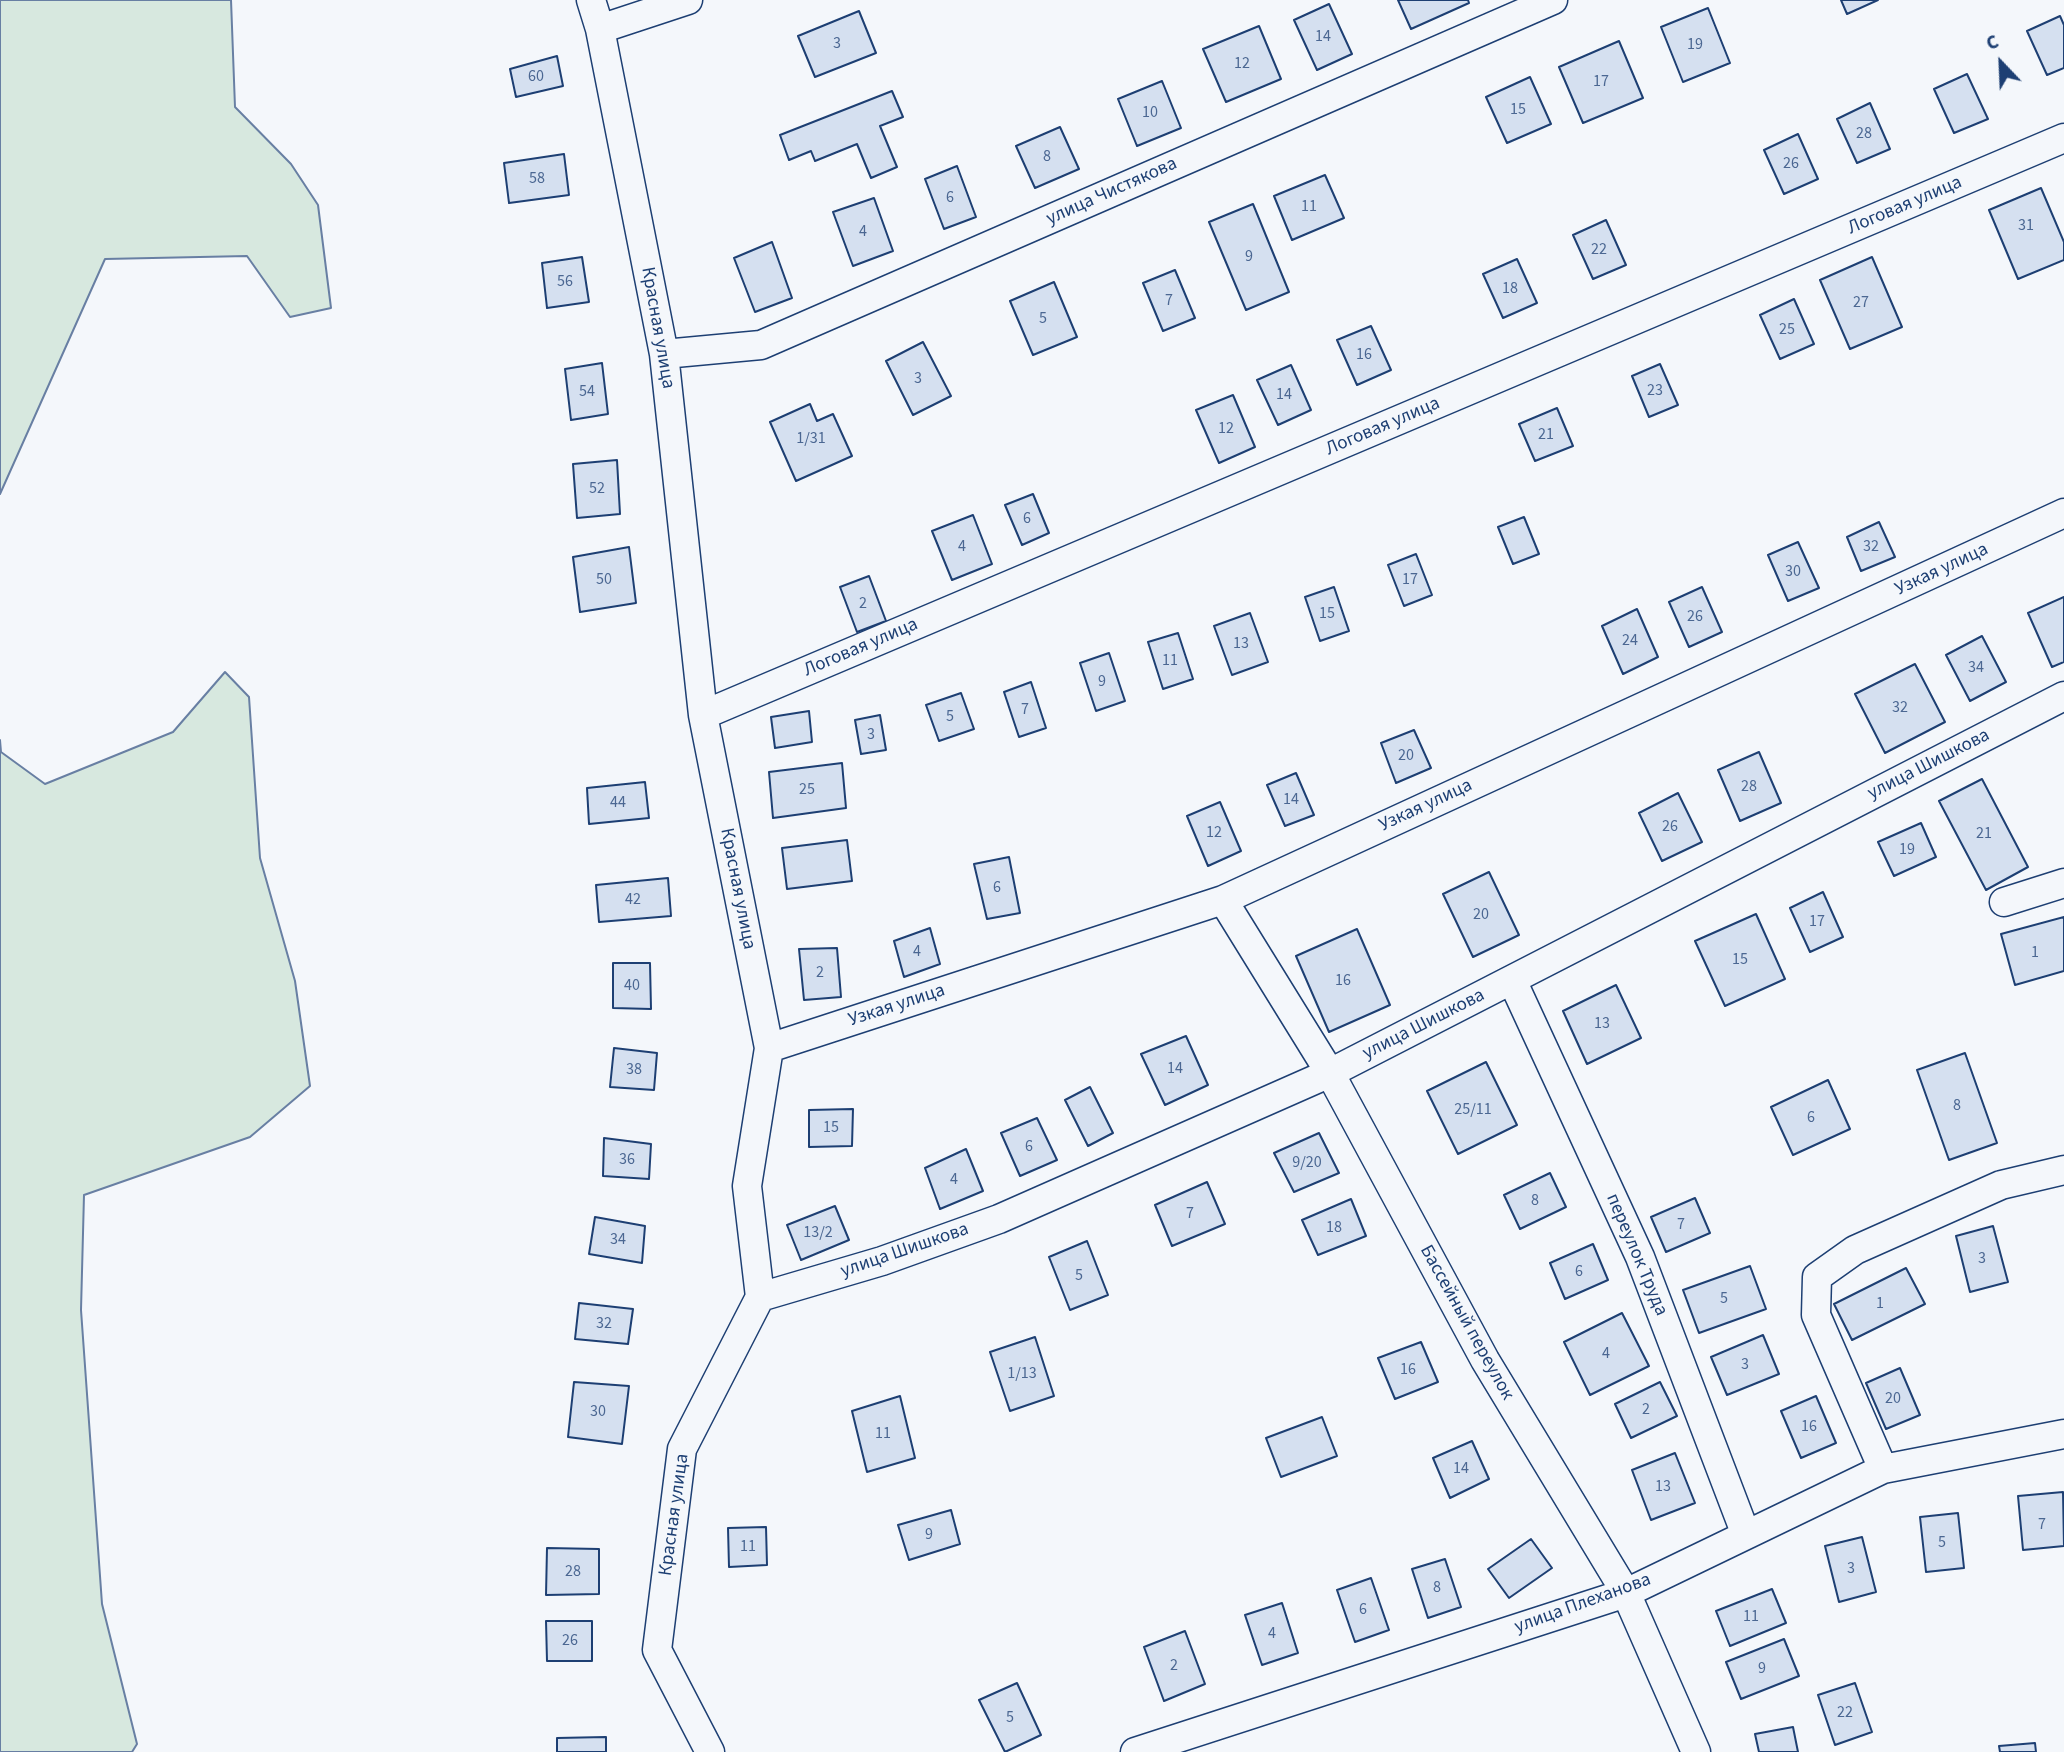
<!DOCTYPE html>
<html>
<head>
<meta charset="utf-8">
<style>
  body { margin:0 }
  #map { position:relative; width:2064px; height:1752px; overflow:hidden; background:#f4f7fb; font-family:"Source Sans 3",sans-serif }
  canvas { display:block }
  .north { position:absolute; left:1966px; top:28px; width:70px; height:70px; -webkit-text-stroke:5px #f4f7fb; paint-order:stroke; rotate:337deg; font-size:19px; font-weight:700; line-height:28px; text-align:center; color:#1d3f73 }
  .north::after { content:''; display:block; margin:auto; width:24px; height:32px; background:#1d3f73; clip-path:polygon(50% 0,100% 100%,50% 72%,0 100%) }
</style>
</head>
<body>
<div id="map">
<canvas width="2064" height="1752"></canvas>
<div class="north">С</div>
</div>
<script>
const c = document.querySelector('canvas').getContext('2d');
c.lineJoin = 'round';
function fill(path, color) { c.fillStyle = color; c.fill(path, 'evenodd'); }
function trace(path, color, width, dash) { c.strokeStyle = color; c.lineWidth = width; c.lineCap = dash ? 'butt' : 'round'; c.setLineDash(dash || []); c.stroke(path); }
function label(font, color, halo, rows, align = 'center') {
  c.font = font + ' "Source Sans 3",sans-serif'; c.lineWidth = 5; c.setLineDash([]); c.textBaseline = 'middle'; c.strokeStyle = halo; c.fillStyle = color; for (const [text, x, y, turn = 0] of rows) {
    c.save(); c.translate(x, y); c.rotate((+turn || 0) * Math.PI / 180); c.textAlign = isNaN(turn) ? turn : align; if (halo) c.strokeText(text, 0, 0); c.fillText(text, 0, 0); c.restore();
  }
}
const green = new Path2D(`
  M0 0H231L235 107 291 164 318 205 331 308 290 317 247 256 105 259 0 494Z
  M225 672 249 697 260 858 295 981 310 1086 250 1137 84 1195 81 1310 102 1604 137 1744 132 1752H0V740L1 752 45 784 173 732Z`);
const building = new Path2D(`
  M1398 0H1468L1469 3 1411 29Z
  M1841 0H1878L1847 14Z
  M1329 4 1352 54 1317 70 1294 20Z
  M1708 8 1730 63 1683 82 1661 27Z
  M859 11 876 53 815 77 798 36Z
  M2060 16 2064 25V68L2047 75 2027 31Z
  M1259 26 1281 79 1226 102 1203 49Z
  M1619 41 1643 98 1583 123 1559 67Z
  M557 56 563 86 516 97 510 69Z
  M1967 74 1988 119 1954 133 1934 89Z
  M1530 77 1551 124 1507 143 1486 97Z
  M1162 81 1181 128 1137 146 1118 99Z
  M892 91 903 117 880 126 897 167 871 178 857 144 815 161 811 151 789 160 780 135Z
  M1870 103 1890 149 1857 163 1837 119Z
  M1060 127 1079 169 1035 188 1016 146Z
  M1798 134 1818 179 1784 194 1764 150Z
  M564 154 569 195 509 203 504 163Z
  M957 166 976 217 944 229 925 179Z
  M1325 175 1344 218 1292 240 1274 196Z
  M2041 188 2064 242V260L2018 279 1989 210Z
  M874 198 893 251 853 266 833 212Z
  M1253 204 1289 292 1246 310 1209 222Z
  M1606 220 1626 265 1593 279 1573 235Z
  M772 242 792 298 755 312 734 258Z
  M582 257 589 302 547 308 542 263Z
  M1872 257 1902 327 1850 349 1820 280Z
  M1517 259 1537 303 1503 318 1483 274Z
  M1175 270 1195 318 1163 331 1143 283Z
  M1054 282 1077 337 1033 355 1010 301Z
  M1794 299 1814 344 1780 359 1760 315Z
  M1371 326 1391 370 1357 385 1337 340Z
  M923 342 951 396 913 415 886 361Z
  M602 363 608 414 571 420 565 369Z
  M1660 364 1678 405 1649 417 1632 376Z
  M1291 365 1311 410 1278 425 1257 380Z
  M1233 395 1255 447 1219 463 1196 410Z
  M810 404 817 421 833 414 852 456 796 481 770 422Z
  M1557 408 1573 446 1535 461 1519 424Z
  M617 460 620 514 577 518 573 464Z
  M1033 494 1049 533 1022 545 1005 505Z
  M973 515 992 564 952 580 932 531Z
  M1524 517 1539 554 1513 564 1498 527Z
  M1879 522 1895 557 1861 571 1847 537Z
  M1798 542 1819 588 1788 601 1768 555Z
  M629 547 636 603 580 612 573 557Z
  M1416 554 1432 595 1404 606 1388 565Z
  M869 576 886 621 857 632 840 587Z
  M1334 587 1349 631 1320 641 1305 597Z
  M1702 587 1722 632 1689 647 1669 602Z
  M2064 597V662L2052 667 2028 613Z
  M1637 609 1658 657 1623 674 1602 626Z
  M1250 613 1268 662 1232 675 1214 626Z
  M1178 633 1193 679 1163 689 1148 642Z
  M1982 636 2006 682 1970 701 1946 655Z
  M1109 653 1125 701 1096 711 1080 663Z
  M1915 664 1945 722 1885 753 1855 694Z
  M1031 682 1046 728 1019 737 1004 692Z
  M961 693 974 729 939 741 926 705Z
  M809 711 812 742 775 748 771 717Z
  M880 715 886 750 861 754 855 720Z
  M1414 730 1431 768 1396 783 1381 743Z
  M1759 752 1781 803 1740 821 1718 770Z
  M842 763 846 808 773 818 769 772Z
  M1296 773 1314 815 1285 826 1267 785Z
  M1982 779 2028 867 1986 890 1939 801Z
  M645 782 649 818 589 824 587 788Z
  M1678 793 1702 842 1662 861 1639 813Z
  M1220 802 1241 851 1208 866 1187 816Z
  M1921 823 1936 857 1894 876 1878 842Z
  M847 840 852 881 787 889 782 848Z
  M1009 857 1020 913 987 919 974 864Z
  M1489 872 1519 935 1473 957 1443 894Z
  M668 878 671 916 599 922 596 885Z
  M1823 892 1843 937 1810 952 1790 908Z
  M1756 914 1785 979 1725 1006 1695 941Z
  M2064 917V971L2015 985 2001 934Z
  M930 928 940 964 904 977 894 941Z
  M1357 929 1390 1005 1329 1032 1296 956Z
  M837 948 841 997 804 1000 799 949Z
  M613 963H650L651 1009 613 1008Z
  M1616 985 1641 1038 1587 1064 1563 1011Z
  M1186 1036 1208 1085 1165 1105 1141 1054Z
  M614 1048 657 1053 654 1090 610 1087Z
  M1965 1053 1997 1143 1949 1160 1917 1070Z
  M1486 1062 1517 1125 1458 1154 1427 1091Z
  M1828 1080 1850 1129 1793 1155 1771 1107Z
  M1090 1087 1113 1133 1088 1146 1065 1100Z
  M853 1109 852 1146 809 1147V1110Z
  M1037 1118 1057 1160 1020 1176 1001 1133Z
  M1319 1133 1339 1173 1294 1192 1274 1153Z
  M604 1138 651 1144 649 1179 603 1176Z
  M966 1149 983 1191 940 1209 925 1168Z
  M1550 1173 1566 1207 1520 1229 1504 1195Z
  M1207 1182 1225 1224 1172 1246 1155 1205Z
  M1695 1198 1710 1233 1666 1252 1651 1217Z
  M1351 1199 1366 1236 1318 1255 1302 1220Z
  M835 1206 849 1240 801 1260 787 1225Z
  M595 1217 645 1226 642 1263 589 1254Z
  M1993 1226 2008 1282 1970 1292 1956 1236Z
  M1087 1241 1108 1295 1070 1310 1049 1257Z
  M1593 1244 1608 1280 1565 1299 1550 1263Z
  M1750 1266 1766 1309 1699 1333 1683 1290Z
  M1906 1268 1925 1304 1852 1340 1834 1304Z
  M579 1303 633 1309 628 1344 575 1339Z
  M1622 1313 1649 1366 1590 1395 1564 1342Z
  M1763 1335 1779 1374 1727 1395 1711 1357Z
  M1035 1337 1054 1396 1010 1411 990 1352Z
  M1421 1342 1438 1382 1395 1399 1378 1358Z
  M1900 1368 1920 1415 1886 1429 1866 1383Z
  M574 1382 629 1386 622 1444 568 1437Z
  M1660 1382 1677 1416 1631 1438 1615 1404Z
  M900 1396 915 1458 867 1472 852 1411Z
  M1816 1396 1836 1443 1801 1458 1781 1411Z
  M1322 1417 1337 1456 1281 1477 1266 1438Z
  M1472 1441 1489 1479 1450 1498 1433 1458Z
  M1675 1453 1695 1503 1651 1520 1632 1470Z
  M2063 1492 2064 1546 2023 1550 2018 1496Z
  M951 1510 960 1544 909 1560 898 1525Z
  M1958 1513 1964 1568 1926 1572 1920 1517Z
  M766 1527 767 1565 729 1567 728 1528Z
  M1862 1537 1876 1592 1839 1602 1825 1546Z
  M1531 1539 1552 1568 1509 1598 1488 1569Z
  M547 1548 599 1549V1594L546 1595Z
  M1445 1559 1461 1607 1428 1618 1412 1569Z
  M1371 1578 1389 1630 1355 1642 1337 1590Z
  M1772 1589 1786 1623 1730 1646 1716 1611Z
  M1282 1603 1298 1653 1262 1665 1245 1615Z
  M546 1621H592V1661H547Z
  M1185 1631 1205 1684 1164 1701 1144 1647Z
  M1784 1639 1799 1676 1741 1699 1726 1662Z
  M1017 1683 1041 1735 1005 1752 979 1700Z
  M1855 1683 1872 1732 1835 1745 1818 1695Z
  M1793 1727 1798 1752H1759L1755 1734Z
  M606 1737V1752H557V1738Z
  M2035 1743 2036 1752H2000L1999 1746Z`);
const street = new Path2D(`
  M591 0 600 29 664 354 703 715 769 1048 747 1186 760 1297 682 1449 657 1650 710 1752
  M600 29 688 0
  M664 354 761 345 1553 0
  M703 715 2064 138
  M1223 900 1330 1073 1485 1360 1626 1593 1696 1752
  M2004 902 2064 883
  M1512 980 1640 1257 1746 1535
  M769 1048 1223 900 2064 513
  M760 1297 882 1261 999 1219 1330 1073 2064 696
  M1883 1469 1816 1315 1817 1277 1855 1250 2001 1185 2064 1170
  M1135 1752 1626 1593 1883 1469 2064 1434`);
const numberNames = [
  ["14",1323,37],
  ["3",837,44],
  ["19",1695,45],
  ["12",1242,64],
  ["60",536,77],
  ["17",1601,82],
  ["15",1518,110],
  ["10",1150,113],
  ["28",1864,134],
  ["8",1047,157],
  ["26",1791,164],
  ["58",537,179],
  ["6",950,198],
  ["11",1309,207],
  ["31",2026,226],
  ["4",863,232],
  ["22",1599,250],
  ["9",1249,257],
  ["56",565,282],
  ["18",1510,289],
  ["7",1169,301],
  ["27",1861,303],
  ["5",1043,319],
  ["25",1787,330],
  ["16",1364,355],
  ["3",918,379],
  ["23",1655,391],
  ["54",587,392],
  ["14",1284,395],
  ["12",1226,429],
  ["21",1546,435],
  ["1/31",811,439],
  ["52",597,489],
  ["6",1027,519],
  ["4",962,547],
  ["32",1871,547],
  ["30",1793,572],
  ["50",604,580],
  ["17",1410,580],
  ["2",863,604],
  ["15",1327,614],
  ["26",1695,617],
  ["24",1630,641],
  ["13",1241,644],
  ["11",1170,661],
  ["34",1976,668],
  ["9",1102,682],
  ["32",1900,708],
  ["7",1025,710],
  ["5",950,717],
  ["3",871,735],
  ["20",1406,756],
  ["28",1749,787],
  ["25",807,790],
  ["14",1291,800],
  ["44",618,803],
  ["26",1670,827],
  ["12",1214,833],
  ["21",1984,834],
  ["19",1907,850],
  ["6",997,888],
  ["42",633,900],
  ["20",1481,915],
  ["17",1817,922],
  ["4",917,952],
  ["1",2035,953],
  ["15",1740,960],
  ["2",820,973],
  ["16",1343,981],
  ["40",632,986],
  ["13",1602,1024],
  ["14",1175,1069],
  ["38",634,1070],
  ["8",1957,1106],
  ["25/11",1473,1110],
  ["6",1811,1118],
  ["15",831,1128],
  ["6",1029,1147],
  ["36",627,1160],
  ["9/20",1307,1163],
  ["4",954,1180],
  ["8",1535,1201],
  ["7",1190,1214],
  ["7",1681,1225],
  ["18",1334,1228],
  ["13/2",818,1233],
  ["34",618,1240],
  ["3",1982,1259],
  ["6",1579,1272],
  ["5",1079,1276],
  ["5",1724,1299],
  ["1",1880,1304],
  ["32",604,1324],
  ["4",1606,1354],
  ["3",1745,1365],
  ["16",1408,1370],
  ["1/13",1022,1374],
  ["20",1893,1399],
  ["2",1646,1410],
  ["30",598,1412],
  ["16",1809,1427],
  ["11",883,1434],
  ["14",1461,1469],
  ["13",1663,1487],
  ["7",2042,1525],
  ["9",929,1535],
  ["5",1942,1543],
  ["11",748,1547],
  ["3",1851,1569],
  ["28",573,1572],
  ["8",1437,1588],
  ["6",1363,1610],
  ["11",1751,1617],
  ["4",1272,1634],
  ["26",570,1641],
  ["2",1174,1666],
  ["9",1762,1669],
  ["22",1845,1713],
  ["5",1010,1718]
];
const streetNames = [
  ["улица Чистякова",1112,192,-24],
  ["Логовая улица",1905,206,-23],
  ["Красная улица",657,328,80],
  ["Логовая улица",1383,427,-23],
  ["Узкая улица",1942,570,-25],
  ["Логовая улица",861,648,-23],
  ["улица Шишкова",1929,765,-27],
  ["Узкая улица",1426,806,-25],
  ["Красная улица",737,889,79],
  ["Узкая улица",897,1006,-18],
  ["улица Шишкова",1424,1025,-27],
  ["улица Шишкова",905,1251,-19],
  ["переулок Труда",1636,1255,67],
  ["Бассейный переулок",1466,1323,61],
  ["Красная улица",675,1515,-82],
  ["улица Плеханова",1583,1604,-20]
];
fill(green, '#d7e8df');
trace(green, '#687fa3', 2);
fill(building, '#d5e0f0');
trace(building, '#1d3f73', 2);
trace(street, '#1d3f73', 31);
trace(street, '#f4f7fb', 28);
label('16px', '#4b6792', null, numberNames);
label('19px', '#1d3f73', '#f4f7fb', streetNames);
</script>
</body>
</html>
